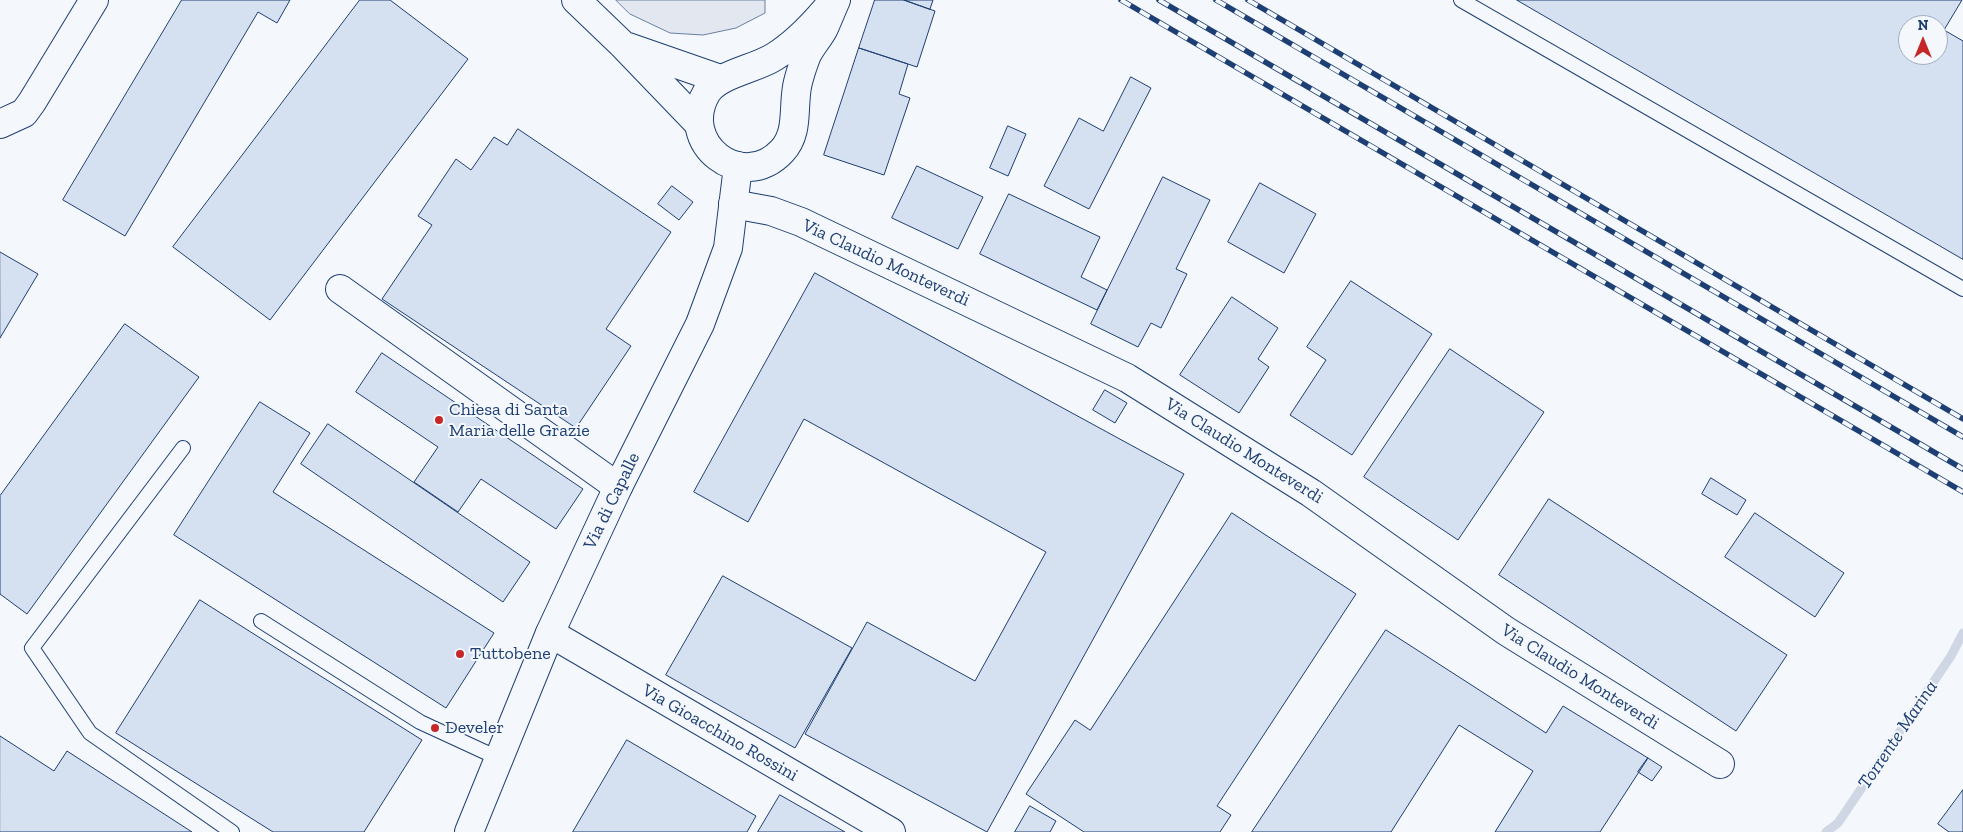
<!DOCTYPE html>
<html>
<head>
<meta charset="utf-8">
<style>
  body { margin:0 }
  #map { position:relative; width:1963px; height:832px; overflow:hidden; background:#f4f7fb; font-family:"Zilla Slab",serif }
  canvas { display:block }
  .north { position:absolute; left:1898px; top:15px; width:50px; height:50px; box-sizing:border-box; background:#f4f7fb; border:1px solid #9eadc5; border-radius:50%; rotate:0deg; font-size:14px; font-weight:700; line-height:20px; text-align:center; color:#1d3f73 }
  .north::after { content:''; display:block; margin:auto; width:18px; height:22px; background:#c62828; clip-path:polygon(50% 0,100% 100%,50% 72%,0 100%) }
</style>
</head>
<body>
<div id="map">
<canvas width="1963" height="832"></canvas>
<div class="north">N</div>
</div>
<script>
const c = document.querySelector('canvas').getContext('2d');
c.lineJoin = 'round';
function fill(path, color) { c.fillStyle = color; c.fill(path, 'evenodd'); }
function trace(path, color, width, dash) { c.strokeStyle = color; c.lineWidth = width; c.lineCap = dash ? 'butt' : 'round'; c.setLineDash(dash || []); c.stroke(path); }
function label(font, color, halo, rows, align = 'center') {
  c.font = font + ' "Zilla Slab",serif'; c.lineWidth = 4; c.setLineDash([]); c.textBaseline = 'middle'; c.strokeStyle = halo; c.fillStyle = color; for (const [text, x, y, turn = 0] of rows) {
    c.save(); c.translate(x, y); c.rotate((+turn || 0) * Math.PI / 180); c.textAlign = isNaN(turn) ? turn : align; if (halo) c.strokeText(text, 0, 0); c.fillText(text, 0, 0); c.restore();
  }
}
const parking = new Path2D(`
  M616 0H765V13L736 28 703 35 670 33 630 14Z`);
const stream = new Path2D(`
  M1826 832 1838 823 1951 656 1963 633`);
const building = new Path2D(`
  M182 0H290L277 23 258 12 125 236 63 200Z
  M360 0H390L468 59 270 320 173 247Z
  M875 0H904L935 11 917 67 859 48Z
  M904 0H933L930 9Z
  M1517 0H1962L1944 30 1963 41V259ZM1908 25H1938V55H1908Z
  M859 48 908 64 899 94 910 98 884 175 824 155Z
  M1131 77 1151 88 1089 209 1044 186 1079 118 1103 131Z
  M1008 126 1026 134 1008 176 990 168Z
  M518 129 671 232 606 329 631 346 576 428 382 299 432 225 418 216 456 159 471 170 494 137 507 145Z
  M917 166 983 197 958 249 892 218Z
  M1163 177 1210 200 1176 269 1187 274 1161 328 1151 323 1138 347 1091 324Z
  M1260 183 1316 214 1284 273 1228 242Z
  M672 186 693 202 679 220 658 204Z
  M1009 194 1100 237 1081 277 1107 290 1097 310 980 254Z
  M0 252 38 274 0 338Z
  M815 273 1184 474 987 832 805 734 867 622 975 681 1046 552 804 419 748 522 694 492Z
  M1351 281 1432 334 1352 455 1290 415 1326 360 1307 347Z
  M1232 297 1278 328 1258 359 1269 367 1239 413 1180 375Z
  M125 324 199 377 27 614 0 594V496Z
  M1450 349 1544 412 1458 540 1364 477Z
  M382 353 583 489 556 529 481 479 458 512 414 482 438 447 356 392Z
  M1105 390 1127 403 1115 423 1093 410Z
  M260 402 310 433 273 492 494 633 446 708 174 535Z
  M328 424 530 562 503 602 301 464Z
  M1711 478 1746 500 1737 515 1702 494Z
  M1549 499 1787 655 1736 731 1499 575Z
  M1232 513 1356 594 1217 806 1231 815 1220 832H1084L1026 794 1075 720 1090 730Z
  M1755 513 1844 573 1815 617 1725 557Z
  M723 576 852 648 795 748 666 675Z
  M200 600 422 740 364 832H273L116 733Z
  M1386 630 1546 733 1563 706 1648 758 1600 832H1495L1533 771 1459 725 1391 832H1252Z
  M0 736 54 771 67 751 192 832H0Z
  M627 740 756 816 747 832H573Z
  M1648 758 1662 767 1652 781 1638 772Z
  M1963 790V832H1949L1938 824Z
  M780 795 845 832H758Z
  M1030 806 1056 821 1050 832H1015Z`);
const lane = new Path2D(`
  M1461 0 1963 289
  M183 448 32 648 90 733 232 832
  M261 621 420 722 498 758`);
const street = new Path2D(`
  M576 0 624 46 699 124
  M628 47 720 79
  M0 124 24 113 32 102 94 0
  M733 204 771 211 801 222 1127 378 1311 493 1506 631 1720 764
  M340 289 618 487
  M550 633 891 832`);
const secondary = new Path2D(`
  M834 0C817 21 797 43 774 57 755 69 719 74 707 92 676 143 742 194 782 151 800 132 792 105 798 82 800 74 803 65 806 57 810 47 819 38 824 28 828 19 832 9 836 0
  M469 832 550 633 618 487 700 324 728 248 738 166`);
const rail = new Path2D(`
  M1121 0 1963 492
  M1159 0 1963 469
  M1216 0 1963 437
  M1248 0 1963 419`);
const markers = [
  [439,420,5,"#c62828"],
  [460,654,5,"#c62828"],
  [435,728,5,"#c62828"]
];
const streetNames = [
  ["Via Claudio Monteverdi",886,263,25],
  ["Via Claudio Monteverdi",1244,451,32],
  ["Via di Capalle",612,501,-64],
  ["Via Claudio Monteverdi",1580,677,32],
  ["Via Gioacchino Rossini",720,733,30]
];
const poiNames = [
  ["Chiesa di Santa",449,410],
  ["Maria delle Grazie",449,431],
  ["Tuttobene",470,654],
  ["Develer",445,728]
];
const waterNames = [
  ["Torrente Marina",1898,735,-56]
];
fill(parking, '#e3e8f0');
trace(parking, '#687fa3', 1);
trace(stream, '#cfd7e4', 9);
fill(building, '#d5e0f0');
trace(building, '#1d3f73', 1);
trace(lane, '#1d3f73', 16);
trace(street, '#1d3f73', 30);
trace(secondary, '#1d3f73', 30);
trace(lane, '#f4f7fb', 14);
trace(street, '#f4f7fb', 28);
trace(secondary, '#f4f7fb', 28);
trace(rail, '#1d3f73', 5.5);
trace(rail, '#f4f7fb', 4, [11]);
for (const [x, y, r, color] of markers) { const dot = new Path2D(); dot.arc(x, y, r, 0, 2 * Math.PI); c.fillStyle = color; c.fill(dot); trace(dot, '#f4f7fb', 2); }
label('18px', '#1d3f73', '#f4f7fb', streetNames);
label('18px', '#1d3f73', '#f4f7fb', poiNames, 'left');
label('italic 19px', '#1d3f73', '#f4f7fb', waterNames);
</script>
</body>
</html>
